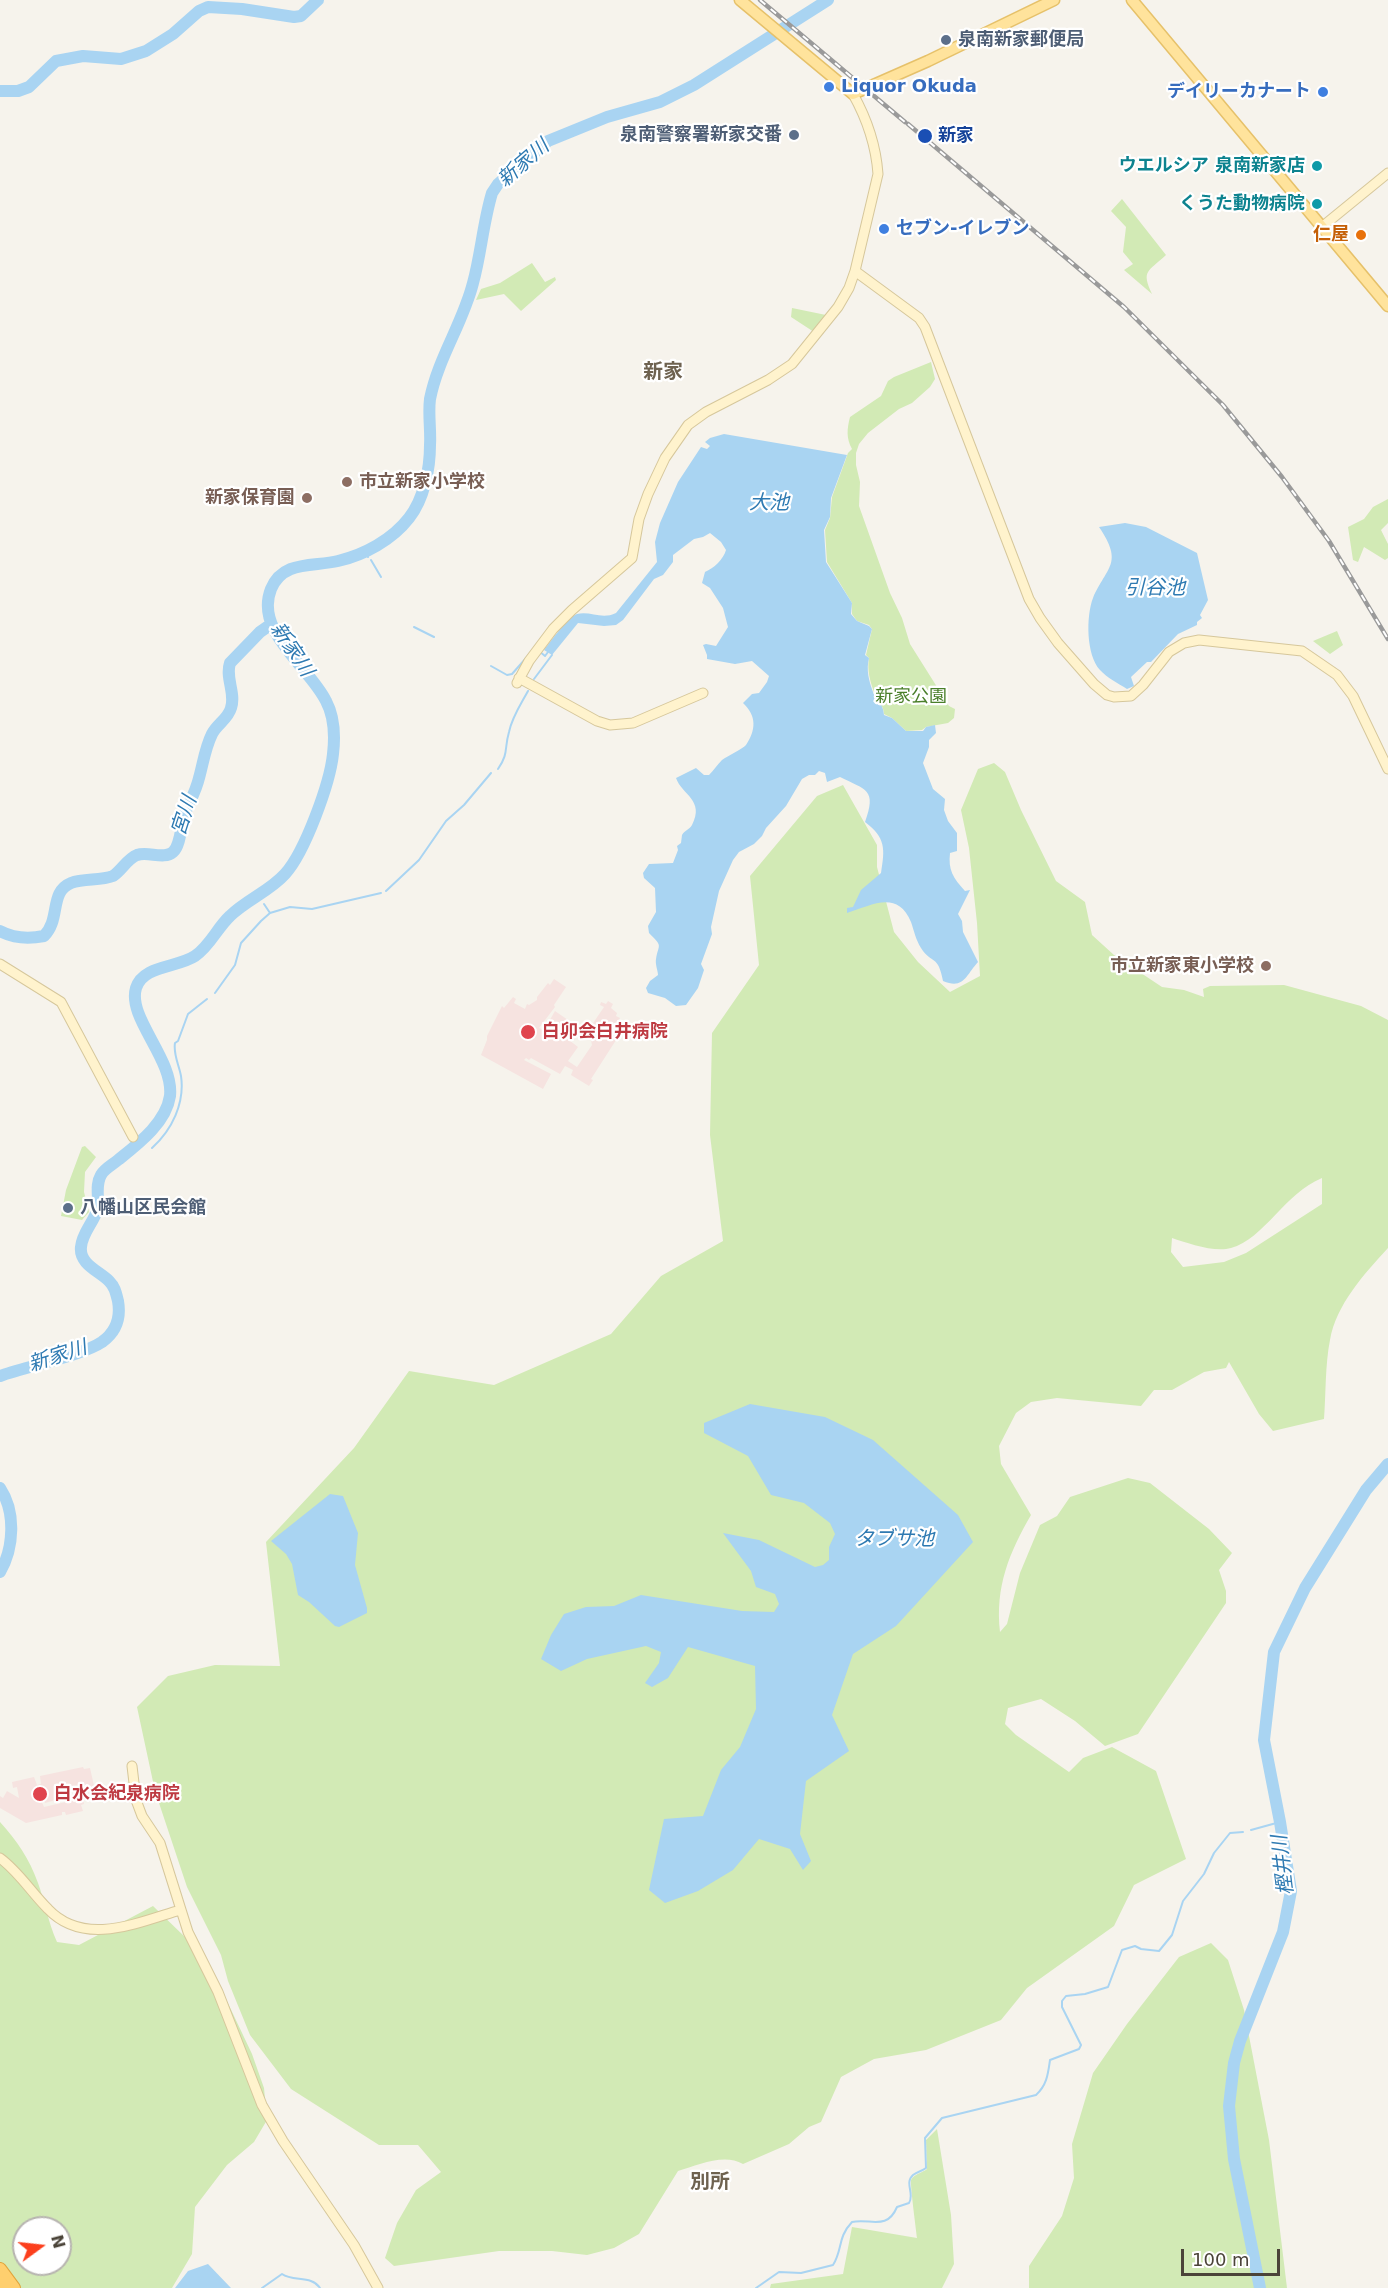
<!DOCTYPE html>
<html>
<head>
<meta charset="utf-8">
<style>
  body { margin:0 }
  #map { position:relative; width:1388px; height:2288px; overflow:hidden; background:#f6f3ec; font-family:"DejaVu Sans",sans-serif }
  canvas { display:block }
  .north { position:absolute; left:12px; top:2216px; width:60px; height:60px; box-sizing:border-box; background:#fff; border:2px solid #b7b4b0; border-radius:50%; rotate:75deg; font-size:16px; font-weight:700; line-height:24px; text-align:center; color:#4b4439 }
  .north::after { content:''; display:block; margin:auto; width:21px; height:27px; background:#fc3f1d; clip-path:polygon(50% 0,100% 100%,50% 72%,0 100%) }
  .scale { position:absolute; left:1181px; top:2249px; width:99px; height:27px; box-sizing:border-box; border:3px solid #4b4439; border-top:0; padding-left:8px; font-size:18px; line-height:21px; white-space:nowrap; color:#4b4439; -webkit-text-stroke:4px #fff; paint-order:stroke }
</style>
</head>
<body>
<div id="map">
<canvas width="1388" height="2288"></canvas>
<div class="north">N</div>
<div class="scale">100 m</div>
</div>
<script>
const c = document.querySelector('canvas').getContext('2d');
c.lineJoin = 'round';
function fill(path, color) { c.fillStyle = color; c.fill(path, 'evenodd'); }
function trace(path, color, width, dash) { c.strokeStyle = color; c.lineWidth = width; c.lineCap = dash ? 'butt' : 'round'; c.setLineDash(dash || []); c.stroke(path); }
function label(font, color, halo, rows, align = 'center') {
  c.font = font + ' "DejaVu Sans","Noto Sans JP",sans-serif'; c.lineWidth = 4.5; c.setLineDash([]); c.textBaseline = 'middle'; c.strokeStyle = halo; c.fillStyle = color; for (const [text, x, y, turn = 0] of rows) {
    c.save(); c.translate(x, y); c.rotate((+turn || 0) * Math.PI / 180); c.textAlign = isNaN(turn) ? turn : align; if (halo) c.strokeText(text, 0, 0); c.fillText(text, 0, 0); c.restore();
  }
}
const medical = new Path2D(`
  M554 979 566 987 554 1005 555 1007 539 1028 544 1030 555 1011 568 1020 563 1027 571 1036 569 1040 578 1047 568 1061 577 1067 592 1045 591 1040 585 1035 604 1007 600 1005 601 1002 606 1004 608 1001 613 1004 611 1008 617 1013 616 1016 620 1018 618 1022 621 1024 614 1034 618 1037 591 1079 593 1080 589 1086 571 1075 573 1070 565 1066 560 1074 531 1058 529 1060 526 1058 524 1060 551 1074 543 1089 481 1055 487 1040V1036L502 1006 504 1008 513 997 516 999 514 1003 525 1009 527 1004 529 1005 537 1000V997L548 983 550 985Z
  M83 1767 84 1769 90 1768 95 1790 93 1793 90 1794 89 1790 76 1794 75 1792 59 1795V1799L45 1803 43 1797 32 1800H41L44 1807 83 1798 84 1804 81 1805 83 1811 66 1815 65 1812H62V1815L26 1823 0 1808V1796L3 1798 7 1791 19 1798 17 1787 13 1788 12 1782 34 1777 37 1785 41 1784 40 1776Z`);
const green = new Path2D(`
  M1122 199 1166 255C1148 272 1141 270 1152 294L1124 270 1133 264 1123 252 1126 227 1111 211Z
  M532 263 545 282 555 277 556 280 521 311 504 294 476 300 481 289 500 283Z
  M792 308 826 315 814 332 791 317Z
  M931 362 935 379 930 387 912 403 899 409 868 433 859 444 856 453V465L860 482 859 506 890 593 902 618 910 644 949 706 955 709 954 718 948 723 926 727 922 730 906 731 892 718 884 714C883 702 877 703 874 692 870 681 867 670 869 658L866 655 872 629 869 625 857 621 852 614V603L827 562 825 530 830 518 832 497 848 453 852 449C846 438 847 429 850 417L881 396 888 381 894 377Z
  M1388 499V523L1381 530 1388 544V558L1385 560 1364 547 1358 562 1353 560 1348 527 1364 519 1373 507Z
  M1337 631 1343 645 1330 654 1313 641Z
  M994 763 1005 772 1021 810 1056 881 1085 902 1092 935 1114 955 1162 987 1184 990 1204 997 1203 989 1210 986 1284 985 1361 1006 1388 1020V1248C1364 1274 1336 1305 1330 1340 1325 1365 1326 1394 1324 1419L1273 1431 1259 1414 1229 1362 1226 1368 1204 1372 1172 1390H1154L1141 1406 1057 1398 1031 1402 1016 1413 999 1446 1001 1464 1031 1515C1009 1553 995 1587 1000 1632L1007 1624 1020 1573 1040 1525 1057 1516 1070 1497 1128 1478 1150 1483 1209 1529 1232 1553 1219 1570 1226 1591V1603L1138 1734 1105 1746 1075 1721 1041 1699 1008 1708 1005 1724 1016 1735 1069 1772 1083 1758 1112 1747 1156 1771 1186 1859 1134 1885 1114 1926 1027 1988 1001 2020 926 2050 874 2059 841 2077 821 2122 809 2127 789 2144 743 2164C724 2153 698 2165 678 2171L639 2234 614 2248 587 2255 552 2251H499L394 2266 385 2258 397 2223 416 2190 441 2172 418 2145H379L291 2089 250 2035 228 1981 221 1955 187 1887 155 1791 137 1707 168 1676 215 1665 280 1666 266 1542 354 1448 409 1371 494 1385 611 1334 661 1276 723 1241 710 1135 712 1033 759 965 750 876 817 796 843 785 877 845V867L894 932 918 962 950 992 980 976 977 923 969 848 961 810 978 769ZM1322 1178V1204L1246 1253 1224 1262 1183 1267 1171 1252 1172 1238C1187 1243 1215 1253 1231 1248 1264 1239 1285 1193 1322 1178Z
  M85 1146 96 1157 85 1172 84 1192 89 1212 82 1220 61 1216 66 1190 82 1147Z
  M0 1822C17 1841 29 1858 38 1883 45 1902 48 1922 57 1942L79 1945 153 1906 186 1938 225 1997 252 2054 264 2088 267 2120 254 2142 227 2165 195 2207 192 2254 172 2288H7L0 2277ZM24 2228H60V2264H24Z
  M1211 1943 1228 1960 1244 2010 1269 2140 1287 2288H1029V2266L1062 2216 1074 2178 1072 2144 1093 2073 1127 2024 1179 1957Z
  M937 2129 951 2215 954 2264 942 2288H770L771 2284 843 2274 852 2227 917 2238C916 2229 910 2184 911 2180 914 2174 922 2173 927 2169L926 2140Z`);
const water = new Path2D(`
  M724 434 847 455 831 498 830 517 824 530 826 562 852 603 851 614 857 621 869 626 872 629 865 655 869 658C866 670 869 681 873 692 877 703 883 702 884 715L892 718 906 731H923L926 727 935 725 936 733 929 740V747L923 763 933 789 945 799 944 810 948 821 957 833V851L950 853C948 870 953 878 965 891L970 890 958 914 962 921 963 932 978 962C966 975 964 990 943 981 938 954 932 965 921 948 916 940 914 931 911 922 897 889 871 906 847 913V908L853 907 861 890 881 873C885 849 886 838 865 822 877 789 866 790 840 777L827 782 825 773 819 771 815 775H809L802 779 786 806 766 828 762 836 754 844 739 852 733 860 719 891 711 927 712 934 701 964 704 970 698 988 686 1005 676 1006 665 998 648 993 646 988 650 981 658 975C658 971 655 964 656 959 659 943 663 947 649 933L648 926 656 912 655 888 644 878 643 873 649 864 673 863 678 850 677 846 681 843 682 835C685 830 689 830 692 825 705 800 682 795 676 778L696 768 704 775H709C714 770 717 765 722 760 728 756 742 749 746 745 756 730 757 716 743 703L752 694 759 693 767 682 769 676 752 661 735 664 707 659V655L703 645 706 644 716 646 728 627 723 608 710 588 702 583 705 572C714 568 723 560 726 550L721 542 710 533 703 537 694 539 673 555V562L663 575 654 579 623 620 616 625 604 626 578 623 552 655 544 650C550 642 569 616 577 614 591 611 602 620 616 613L657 562 655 542 660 523 678 482 701 447 707 449 710 446 705 442 710 438Z
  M1125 523 1146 527 1197 553 1208 600 1200 615 1202 618 1197 622V625L1178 634 1151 662H1147L1131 677 1134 686 1127 689C1118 683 1107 678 1100 670 1086 655 1086 616 1093 598 1107 566 1124 564 1099 527Z
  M750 1404 825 1417 873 1440 958 1515 973 1542 896 1626 853 1654 832 1715 849 1751 806 1781 800 1834 811 1861 803 1870 790 1849 759 1839 733 1870 698 1891 665 1903 649 1890 664 1819 703 1816 721 1770 740 1747 756 1709 755 1666 688 1647 668 1678 652 1687 645 1683 659 1663 661 1652 646 1646 587 1659 561 1671 541 1659 551 1635 564 1614 586 1607 614 1606 641 1595 742 1611 774 1612 779 1604 775 1594 756 1587 751 1571 723 1533 759 1540 815 1567 823 1565 829 1560V1547L835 1534 830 1523 804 1503 771 1495 748 1456 704 1433V1423Z
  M330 1494 343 1496 358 1533 355 1565 367 1608V1613L339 1627 335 1626 309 1602 298 1595 292 1564 286 1554 271 1541Z
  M208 2264 231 2288H175L188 2271Z`);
const stream = new Path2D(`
  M365 551 368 557
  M371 560 381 577
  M414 627 434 637
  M539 651 545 656 548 652
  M491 666 507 675 512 674 534 649
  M534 679 552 655
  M498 769C509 753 504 749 509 732 512 717 521 704 528 691
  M386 891 419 860 446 821 464 805 491 773
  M258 894 261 899
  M264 904 270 913
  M215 993 235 965 241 943 261 921 270 913 290 907 312 909 381 893
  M142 1138 146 1142
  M152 1148C172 1130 185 1103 181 1076 179 1065 173 1054 175 1043L178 1041 188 1014 207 999
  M1251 1830 1280 1822
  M262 2288 282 2274C293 2282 312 2275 320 2288
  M756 2288 779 2272 801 2273 833 2265C843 2249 837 2238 852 2222 870 2218 887 2231 897 2207L909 2203C915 2194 904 2183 913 2175 917 2172 922 2171 926 2168L925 2138 942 2118 1036 2095C1047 2085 1048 2074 1050 2060L1079 2049 1081 2045 1062 2007V2001L1066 1996 1085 1994 1108 1987 1122 1950 1135 1946 1141 1949 1159 1951 1172 1935 1183 1901 1204 1874 1214 1853 1230 1833 1243 1832`);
const river = new Path2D(`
  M0 91H18L29 87 56 61 83 56 121 59 146 51 173 34 199 11 208 7 242 9 294 17 301 16 318 0
  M0 931C13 938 29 939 44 936 61 919 49 892 71 883 84 878 100 881 113 876 122 870 127 859 137 855 148 851 164 860 173 852 181 845 181 823 185 813 190 801 196 791 199 778 203 764 205 748 212 734 217 724 228 719 231 708 236 693 225 678 230 663L260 632 270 625
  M0 1376C27 1366 81 1356 102 1342 116 1332 121 1318 118 1301 116 1293 115 1287 109 1281 99 1271 79 1264 81 1247 82 1234 92 1224 96 1213 101 1200 94 1187 101 1175 104 1169 112 1165 118 1160 138 1144 166 1123 170 1096 174 1059 127 1018 136 988 143 965 177 968 195 956 210 946 217 928 230 916 246 900 270 891 285 874 305 852 330 783 333 754 335 737 334 716 326 701 309 666 254 632 271 589 283 560 313 567 338 561 364 555 392 540 409 518 424 499 430 469 430 445 431 430 428 414 430 399 438 358 463 323 473 283 481 254 483 223 492 193L498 184 548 141 607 117 660 102 694 85 828 0
  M0 1488C16 1512 14 1548 0 1572
  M1260 2288 1234 2159 1229 2106 1234 2063 1240 2041 1283 1932 1291 1891 1280 1822 1264 1740 1274 1652 1305 1588 1366 1490 1388 1464`);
const secondary = new Path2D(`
  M1323 226 1388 173
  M855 271 919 318 925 327 1029 599 1040 618 1058 643 1094 684 1107 695 1114 697 1131 696 1143 685 1169 652 1184 643 1199 640 1302 651 1337 675 1353 696 1388 769
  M519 678 597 721 610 725 633 723 703 693
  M517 683 529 661 553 629 572 610 632 558 639 519 648 494 665 458 688 425 706 412 768 380 792 364 838 307 849 288 855 271 878 174C876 146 867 119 853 94
  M0 964 61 1002 133 1137
  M132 1766 136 1800 142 1816 160 1843 188 1932 218 1992 262 2105 283 2141 354 2245 378 2288
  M0 1858C19 1872 31 1892 48 1909 84 1947 137 1923 180 1910`);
const primary = new Path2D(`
  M740 0 853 94 928 61 1054 0
  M1132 0 1388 306`);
const highway = new Path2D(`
  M0 2269 14 2288
  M0 2285 2 2288`);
const rail = new Path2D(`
  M760 0 905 122
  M908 124 1124 307 1223 405 1282 477 1329 541 1388 639`);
const markers = [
  [946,40,6,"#5c6f8a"],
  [829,87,6,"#3f7fe0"],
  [1323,92,6,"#3f7fe0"],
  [794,135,6,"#5c6f8a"],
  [925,136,8,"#1a4fb4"],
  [1317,166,6,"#0f9aa8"],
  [1317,204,6,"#0f9aa8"],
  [884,229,6,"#3f7fe0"],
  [1361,235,6,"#e8710a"],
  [347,482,6,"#8d6e63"],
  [307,498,6,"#8d6e63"],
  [1266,966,6,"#8d6e63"],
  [528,1032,8,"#e0444e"],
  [68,1208,6,"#5c6f8a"],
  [40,1794,8,"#e0444e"]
];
const serviceNames = [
  ["泉南新家郵便局",958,40],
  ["泉南警察署新家交番",782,135,"right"],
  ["八幡山区民会館",80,1208]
];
const shopNames = [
  ["Liquor Okuda",841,87],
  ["デイリーカナート",1311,92,"right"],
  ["セブン-イレブン",896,229]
];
const transitNames = [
  ["新家",938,136]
];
const cultureNames = [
  ["ウエルシア 泉南新家店",1305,166],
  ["くうた動物病院",1305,204]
];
const foodNames = [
  ["仁屋",1349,235]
];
const educationNames = [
  ["市立新家小学校",359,482,"left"],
  ["新家保育園",295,498],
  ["市立新家東小学校",1254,966]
];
const parkNames = [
  ["新家公園",911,697]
];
const healthNames = [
  ["白卯会白井病院",542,1032],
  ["白水会紀泉病院",54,1794]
];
const waterNames = [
  ["新家川",524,164,-41],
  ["大池",769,504],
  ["引谷池",1155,589],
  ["新家川",291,650,56],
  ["宮川",185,816,-72],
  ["新家川",58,1357,-18],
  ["タブサ池",894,1540],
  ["樫井川",1284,1865,-97]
];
const neighbourhoodNames = [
  ["新家",663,373],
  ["別所",710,2183]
];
fill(medical, '#f6e3e0');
fill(green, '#d2eab5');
fill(water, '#a9d4f2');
trace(stream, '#a9d4f2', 2);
trace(river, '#a9d4f2', 12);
trace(secondary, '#d6c79b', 11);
trace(primary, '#e6c16a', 13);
trace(highway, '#e0a43c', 14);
trace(secondary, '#fff3cd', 9);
trace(primary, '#ffe39c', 10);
trace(highway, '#ffcf6e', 12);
trace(rail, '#9a9a9a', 4.5);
trace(rail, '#fff', 2, [7]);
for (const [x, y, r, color] of markers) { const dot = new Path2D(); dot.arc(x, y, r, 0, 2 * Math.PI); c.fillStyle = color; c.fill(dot); trace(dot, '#fff', 2); }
label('bold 18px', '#4e5e75', '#fff', serviceNames, 'left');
label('bold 18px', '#366cbe', '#fff', shopNames, 'left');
label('bold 18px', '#164399', '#fff', transitNames, 'left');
label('bold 18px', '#0d838f', '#fff', cultureNames, 'right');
label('bold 18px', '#c56008', '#fff', foodNames, 'right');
label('bold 18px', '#785e54', '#fff', educationNames, 'right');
label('18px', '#4a7f2a', '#fff', parkNames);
label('bold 18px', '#be3a42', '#fff', healthNames, 'left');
label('italic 20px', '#2e7ab2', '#fff', waterNames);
label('bold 20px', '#6e6250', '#fff', neighbourhoodNames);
</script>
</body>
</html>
